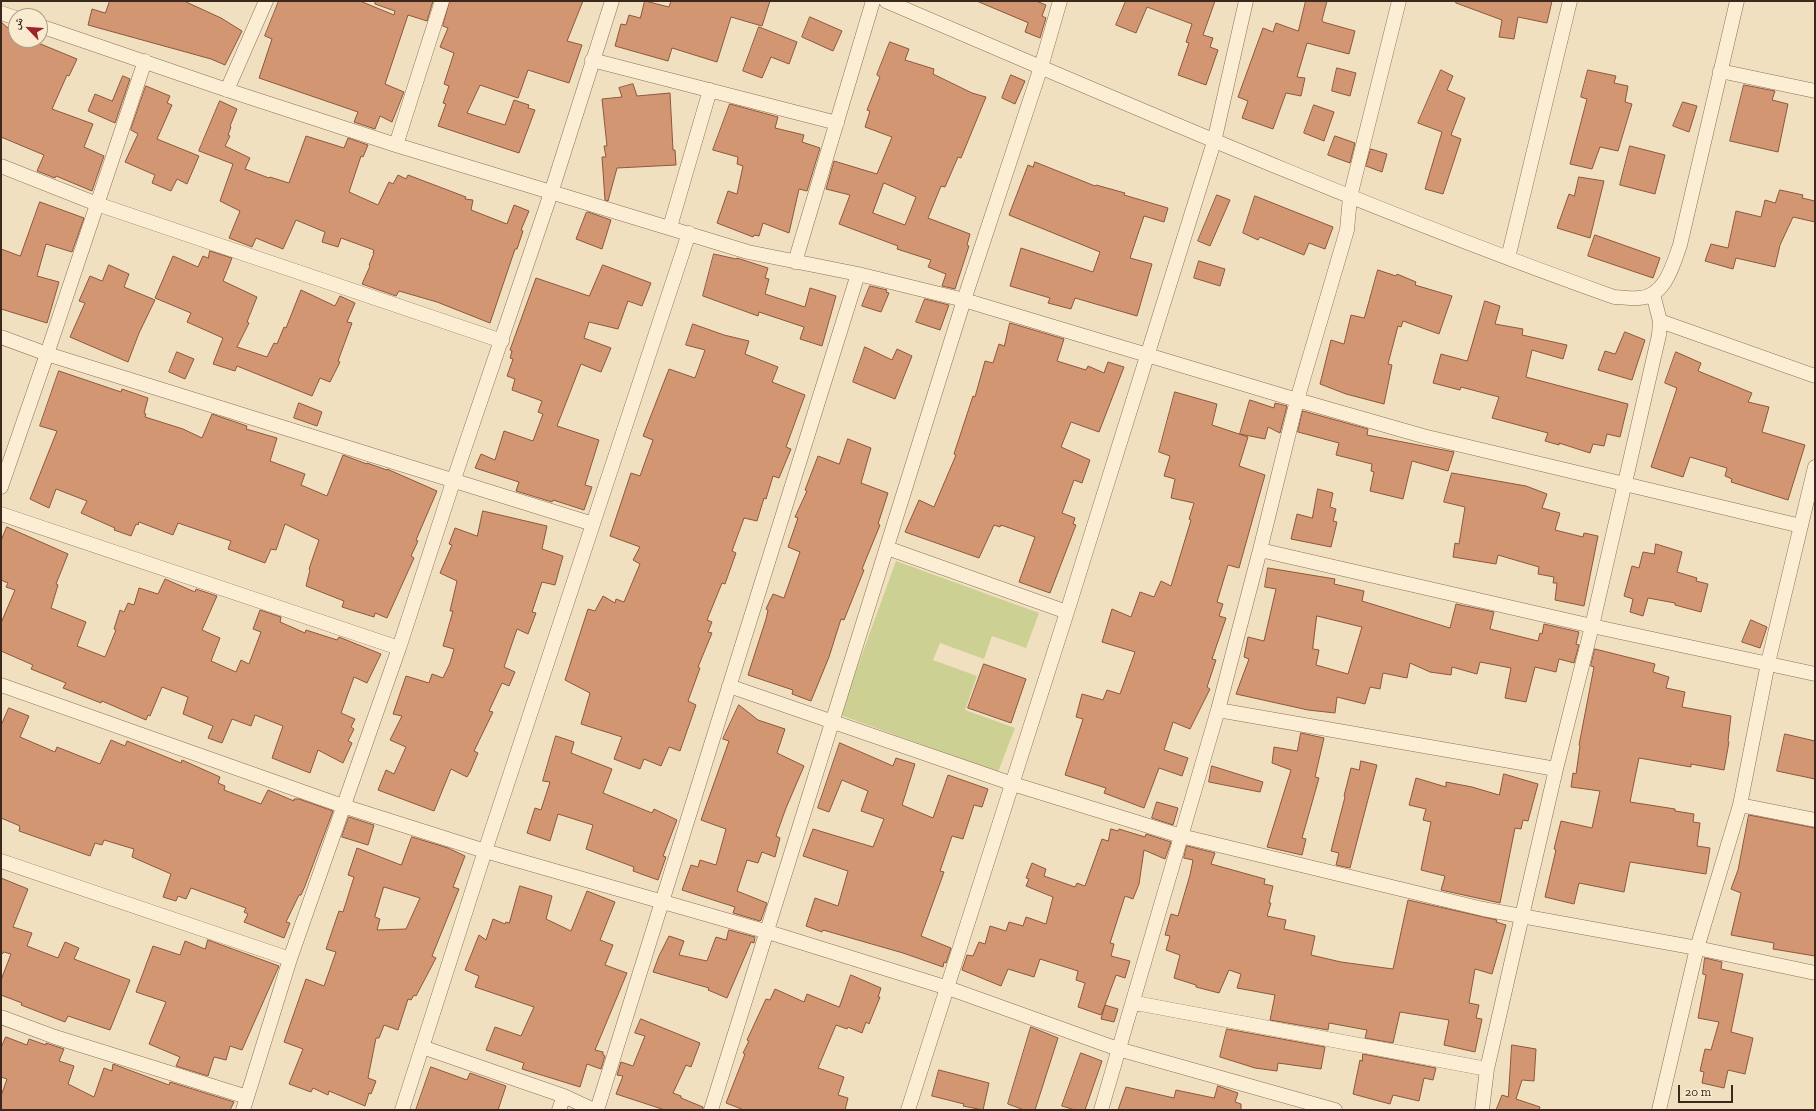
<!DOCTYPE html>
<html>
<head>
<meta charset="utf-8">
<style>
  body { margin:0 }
  #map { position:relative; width:1816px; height:1111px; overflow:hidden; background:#f1e0c0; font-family:"Zilla Slab","Noto Naskh Arabic",serif }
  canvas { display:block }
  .frame { position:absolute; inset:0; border:2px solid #3a291c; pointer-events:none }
  .north { position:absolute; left:8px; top:8px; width:40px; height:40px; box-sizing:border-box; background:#f8ebd0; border:1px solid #ac9d88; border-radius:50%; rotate:295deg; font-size:11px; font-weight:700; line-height:16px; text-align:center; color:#3a291c }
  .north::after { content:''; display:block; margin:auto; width:14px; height:18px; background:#9f2229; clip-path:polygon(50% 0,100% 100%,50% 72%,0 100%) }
  .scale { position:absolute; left:1678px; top:1085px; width:55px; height:18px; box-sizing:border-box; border:2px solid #3a291c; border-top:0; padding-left:5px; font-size:12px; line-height:14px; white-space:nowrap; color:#3a291c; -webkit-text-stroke:3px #f8ebd0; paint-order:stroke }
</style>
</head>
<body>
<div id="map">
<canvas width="1816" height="1111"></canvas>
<div class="frame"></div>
<div class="north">ش</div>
<div class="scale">20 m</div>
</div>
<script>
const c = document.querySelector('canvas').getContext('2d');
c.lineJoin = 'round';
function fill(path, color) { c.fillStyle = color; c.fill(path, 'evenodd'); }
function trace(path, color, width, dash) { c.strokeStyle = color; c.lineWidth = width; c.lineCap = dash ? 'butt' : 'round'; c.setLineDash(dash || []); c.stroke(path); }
const green = new Path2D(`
  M896 561 1039 613 1026 648 992 636 984 659 940 643 933 660 977 676 965 710 1015 728 998 772 840 715Z`);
const building = new Path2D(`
  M110 1H184L221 18 242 31 225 65 211 59 88 25 92 9 105 13Z
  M279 1H360L394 15 395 11 375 4V1H433L427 21 408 15 385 84 404 92 392 122 380 116 375 129 354 122 358 112 259 78 272 39 265 36Z
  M450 1H583L567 41 582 45 569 83 528 70 518 98 480 85 467 113 505 125 514 100 529 105 528 108 535 110 519 153 438 126 446 104 443 103 449 86 444 84 454 53 440 47 448 28 443 26Z
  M645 1 669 7 671 1H770L762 26 731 17 717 62 672 48 668 61 615 46 621 24 626 25 629 15 640 18Z
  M977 1H1036L1046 5 1042 16 1046 18 1040 38 1025 32 1028 23Z
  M1126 1H1215L1203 35 1213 38 1210 47 1218 50 1206 85 1178 75 1189 43 1186 42 1192 24 1147 7 1136 33 1116 25Z
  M1306 1H1327L1322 20 1323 22 1355 31 1349 54 1307 43 1297 77 1305 78 1301 96 1286 93 1273 129 1242 118 1248 101 1238 97 1263 28 1273 32 1276 23 1298 31Z
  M1456 1H1552L1547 23 1518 17 1514 39 1499 37 1502 20 1456 3Z
  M810 17 842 31 833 51 802 37Z
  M1 22 16 35 15 40H31L77 59 69 76 67 75 52 109 93 124 84 147 104 156 92 191 56 176 55 178 37 171 44 155 1 137Z
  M759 27 797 42 789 64 771 57 762 78 743 71Z
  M890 42 909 49 905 60 934 69 933 74 972 93 986 97 961 158 958 157 945 187 941 186 928 218 970 234 967 245 969 246 955 289 942 286 946 274 928 267 931 260 897 249 898 246 839 224 850 195 826 189 834 161 877 174 892 137 865 127 870 111 867 110 880 77 877 75ZM884 183 916 197 905 225 873 213Z
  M1337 68 1356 73 1350 96 1332 91Z
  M1441 70 1453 76 1447 90 1465 98 1451 135 1461 139 1443 194 1425 189 1442 132 1418 123Z
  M1588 70 1616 76 1614 83 1628 86 1625 102 1632 104 1618 151 1600 147 1592 169 1570 164 1587 99 1581 97Z
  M1011 75 1025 81 1015 104 1002 98Z
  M123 76 130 79 115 123 88 111 95 94 112 101Z
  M633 84 637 96 670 93 673 150H675L676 165 617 168 608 201 605 200 602 157H606L604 146H607L602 99 622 97 619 88Z
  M1744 85 1775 91 1772 100 1788 104 1778 152 1730 141Z
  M146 86 170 96 167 103 172 105 157 139 199 156 187 184 177 179 171 191 152 183 155 175 125 162 138 134 131 130Z
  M220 101 237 109 230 126 231 127 228 135 230 136 225 146 250 158 245 169 269 178 270 177 289 183 306 136 344 148 348 138 368 145 363 157 361 156 349 192 378 205 389 182 393 184 398 175 406 179 408 175 466 197 465 199 473 200 471 210 507 224 514 205 529 211 521 230 523 231 517 249H515L490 323 437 302 399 291 396 296 362 284 370 266 369 265 374 253H373L374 250 341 238 338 247 322 242 325 232 296 220 283 249 256 238 252 247 229 238 240 211 220 201 233 164 199 151Z
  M1683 102 1697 106 1689 132 1673 126Z
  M730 104 778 117 775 128 804 135 802 142 820 148 807 191 799 189 789 233 763 223 759 236 754 235 753 237 717 223 728 191 737 194 743 166 737 164 738 157 713 150Z
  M1314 105 1334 112 1324 141 1304 133Z
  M1335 136 1355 143 1350 163 1328 155Z
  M1630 146 1665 155 1655 194 1620 185Z
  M1371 149 1387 154 1382 172 1366 166Z
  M1035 162 1095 186 1096 185 1125 193 1124 195 1168 208 1164 222 1144 216 1130 258 1152 264 1137 316 1075 298 1071 309 1048 303 1050 298 1010 286 1021 248 1093 272 1100 252 1009 215 1028 165 1033 167Z
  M1579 177 1604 181 1590 238 1557 228 1569 194 1574 196Z
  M1780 190 1803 195 1802 198 1815 201V222L1793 217 1780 245 1775 267 1736 258 1733 269 1705 261 1711 244 1728 248 1736 211 1761 217 1765 200 1775 203Z
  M1217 195 1230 200 1210 246 1198 241Z
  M1255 196 1333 227 1325 249 1309 243 1304 255 1260 237 1258 240 1243 233Z
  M40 202 84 218 72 252 46 244 37 276 59 282 47 323 1 309V249L20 256Z
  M588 212 611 220 602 249 576 239 586 213Z
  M1595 235 1660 258 1653 278 1588 256Z
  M210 251 232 258 223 281 257 297 247 322 249 323 237 347 267 357 274 343 277 344 284 327 286 328 301 290 335 306 340 296 355 303 347 322 352 323 338 361 340 362 330 382 320 378 312 396 237 366 235 371 213 364 223 338 187 322 191 313 155 298 173 256 198 267 203 256 208 258Z
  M714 254 736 259 737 258 768 268 765 278 769 279 765 294 805 307 810 288 836 296 822 346 800 339 804 327 759 312 758 316 703 296Z
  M1199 261 1225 269 1220 286 1194 278Z
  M109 265 129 274 124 287 155 300 139 333 128 362 70 337 85 303 79 301 90 276 102 281Z
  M603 265 651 283 642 306 628 301 618 329 589 322 584 338 611 348 601 372 581 364 557 426 599 440 585 485 592 487 584 510 553 500 552 502 516 491 519 482 475 468 481 454 495 460 504 431 533 441 543 414 538 412 542 401 512 390 515 379 507 376 513 359 510 358 512 351 510 350 536 278 589 296Z
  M1378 270 1396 276 1397 274 1416 282 1415 285 1452 296 1439 334 1403 321 1401 327 1398 326 1388 364 1392 365 1384 404 1346 394 1320 384 1331 340 1344 344 1351 315 1364 318Z
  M870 286 887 290 886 292 889 293 881 312 862 306Z
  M925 299 949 305 940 330 916 322Z
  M1485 301 1500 306 1495 324 1523 329 1522 335 1567 345 1563 359 1532 350 1526 377 1628 404 1620 437 1607 434 1604 446 1593 444 1590 453 1559 443V445L1545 441 1548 433 1492 418 1499 397 1461 387 1460 390 1433 383 1441 354 1467 361Z
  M1010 323 1064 339 1057 361 1086 370 1088 366 1104 373 1108 362 1124 367 1099 432 1071 422 1061 447 1090 460 1082 483 1074 480 1062 513 1075 518 1073 524 1076 525 1050 593 1019 582 1035 537 1001 525 1000 527 994 525 979 558 905 532 919 500 934 507 956 455 954 454 973 396 975 397 985 361 993 363 999 344 1004 346Z
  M693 324 724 335 749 341 745 354 778 367 772 382 805 395 786 447 791 449 779 478 773 476 766 499 764 498 757 521 744 518 732 551 736 553 725 584 722 583 707 620 712 622 708 632 712 633 698 667 700 668 688 701 696 705 680 751 669 747 661 766 644 759 640 769 614 759 622 737 581 724 590 693 565 680 588 609 595 611 603 596 615 603 616 599 624 602 640 564 633 560 640 547 610 536 631 473 640 476 653 440 643 436 669 369 695 378 705 350 686 345Z
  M1625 332 1645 340 1632 380 1598 370 1605 351 1615 354Z
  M865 347 892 360 897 349 912 356 895 399 853 382Z
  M177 352 194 359 185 379 169 372Z
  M1676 352 1701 363 1698 371 1752 393 1748 402 1769 407 1762 432 1805 445 1788 500 1731 482 1732 479 1725 476 1727 468 1690 457 1683 477 1651 467 1677 388 1665 383Z
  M59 371 121 392 122 389 148 398 144 413 146 414 145 417 183 429 202 438 212 414 247 426 246 429 277 438 270 461 305 474 301 485 327 496 343 455 367 464V463L387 470V469L437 491 416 540 418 541 411 556 414 558 387 618 375 613 374 617 342 607 344 601 306 586 310 570 309 569 319 540 285 524 276 550 271 549 265 563 228 549 231 541 178 523 173 535 139 522 138 525 136 524 131 536 114 530 115 528 81 513 87 501 56 489 49 508 30 499 57 431 40 426Z
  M1175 392 1217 404 1212 425 1248 437 1239 466 1265 475 1239 568 1228 565 1217 602 1223 604 1219 616 1226 618 1212 659 1216 660 1207 687 1210 689 1190 729 1173 722 1164 750 1188 758 1182 776 1159 768 1144 808 1104 793 1106 788 1065 775 1083 719 1076 717 1082 694 1103 700 1107 690 1120 694 1135 652 1102 642 1112 609 1131 617 1140 592 1154 597 1161 581 1171 586 1191 520 1189 519 1194 503 1171 498 1175 479 1164 476 1170 456 1159 452Z
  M1250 400 1274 408 1275 403 1287 406 1280 433 1268 427 1265 439 1240 434Z
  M299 403 322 412 317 426 294 418Z
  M1303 411 1368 429 1367 435 1454 452 1448 471 1412 461 1403 499 1370 491 1374 472 1371 471 1372 464 1336 455 1339 443 1298 432Z
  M848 439 871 448 861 483 888 493 878 524 880 525 862 569 864 570 844 620 841 619 829 657 811 701 792 694 793 690 748 675 766 619 768 610 766 609 773 594 784 598 800 552 788 547 798 518 795 517 807 491 805 490 818 456 839 464Z
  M1452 473 1526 486 1547 494 1542 508 1560 513 1555 530 1583 537 1584 533 1598 536 1584 606 1555 600 1557 583H1553L1554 577 1538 574 1539 567 1498 555 1496 564 1453 557 1455 543 1459 544 1465 507 1444 502Z
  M1318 489 1333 493 1330 507 1336 509 1333 521 1337 522 1331 547 1291 539 1297 514 1312 518Z
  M483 511 547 526 542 549 563 556 555 585 542 582 532 612 536 613 528 634 517 629 504 667 515 672 509 686 502 683 489 711 493 712 474 751 478 753 470 772 467 777 451 769 434 811 378 790 386 770 394 774 406 747 390 740 402 716 393 714 406 676 429 683 432 674 443 678 450 663 454 649 443 646 453 611H450L457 581 440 573 452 545 449 544 455 528 477 536Z
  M7 527 68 554 56 584 58 585 51 608 86 622 77 646 105 657 116 630 114 629 120 610 124 612 128 603 134 605 139 588 158 594 165 579 195 592 196 589 217 596 202 630 220 638 211 661 236 672 241 660 249 664 261 632 253 629 260 610 281 617 280 622 305 633 306 630 337 640 339 637 381 654 367 683 354 677 341 713 355 719 351 727 354 729 348 741 352 743 343 763 318 750 310 773 272 758 283 726 255 715 251 726 232 719 222 743 208 738 213 726 183 714 188 697 162 687 150 716 148 715 146 720 102 701 101 703 63 688 66 683 31 669 33 665 1 651V623L15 590 6 587 8 583 1 580V541Z
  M1656 544 1682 552 1677 572 1697 578 1696 581 1708 584 1701 612 1675 605V603L1648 598 1643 616 1630 612 1633 599 1624 596 1632 566 1639 568 1643 552 1654 554Z
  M1268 568 1335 579 1334 584 1364 591 1362 601 1450 628 1456 604 1494 612 1490 629 1538 641 1540 633 1542 634 1544 624 1579 632 1576 644 1579 645 1574 663 1559 659 1556 672 1535 667 1526 702 1505 698 1511 668 1480 662 1477 674 1452 667 1451 675 1430 672 1410 663 1407 678 1383 673 1380 689 1370 687 1365 704 1337 697 1335 713 1308 710 1236 694 1249 659 1244 657 1248 637 1264 641 1276 589 1265 587ZM1317 616 1362 627 1348 674 1316 665 1319 650 1313 649Z
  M1751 620 1767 627 1760 648 1742 642Z
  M1595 649 1655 664 1653 672 1669 677 1666 688 1685 692 1682 707 1731 716 1728 741 1729 742 1724 770 1691 764V767L1639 758 1630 802 1675 809V811L1694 814 1693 822 1700 823 1697 846 1710 848 1706 874 1630 862 1624 892 1579 883 1574 904 1545 897 1556 850 1554 849 1561 821 1592 828 1600 791 1571 787 1573 773 1576 774 1580 746 1579 745 1594 667 1591 666Z
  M984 664 1026 679 1011 723 968 708Z
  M739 705 758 720 785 729 777 753 804 766 786 808 776 836 780 838 775 857 762 852 758 863 747 860 737 891 767 903 761 920 760 921 733 913 735 907 682 890 691 865 698 867 700 860 716 865 726 829 701 820 729 741 723 739Z
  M9 708 29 716 20 737 55 752 57 747 100 764 111 740 125 746 127 741 181 763 182 760 220 777 218 783 225 786 224 790 261 804 268 790 294 801V799H299L333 811 305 886 301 895H299L286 922 290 923 284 938 244 922 248 914 244 912 246 908 191 888 186 899 178 896 176 901 163 897 171 874 132 857 134 849 104 840 102 845 95 843 90 856 19 831 20 826 1 818V726Z
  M1301 733 1324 738 1315 777 1319 778 1302 838 1306 839 1302 855 1267 847 1291 770 1272 763 1274 747 1297 751Z
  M1785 734 1815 741V779L1777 771Z
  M556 736 574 742 571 753 612 769 603 793 652 813 654 809 677 820 663 856 666 857 658 880 633 871 634 867 586 849 593 825 558 814 550 841 527 833 535 808 541 810 550 782 543 781Z
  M840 743 893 766 896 758 915 764 902 805 933 818 948 775 988 789 982 807 974 805 963 839 952 836 940 871 944 872 921 936 951 948 946 963 944 962 943 967 903 953 823 930 822 932 806 926 815 898 838 906 848 871 803 856 813 829 873 847 884 819 861 811 868 791 842 780 829 812 818 808Z
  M1361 761 1377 765 1350 868 1336 865 1339 853 1331 851 1345 797 1344 796 1351 768 1359 770Z
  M1212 766 1263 782 1260 792 1209 782Z
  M1504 774 1538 784 1528 821 1523 820 1521 829 1515 828 1500 903 1441 890 1445 876 1421 870 1431 822 1423 820 1426 809 1409 805 1416 778 1446 787V782L1472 787 1499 795Z
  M1157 802 1178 808 1173 825 1152 818Z
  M1749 815 1815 828V956L1773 949 1774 943 1731 935 1741 893 1731 889 1738 870Z
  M349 817 374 825 368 845 342 837Z
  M1111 829 1118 831 1119 829 1145 837 1146 834 1171 842 1165 859 1144 850 1139 884 1133 899 1125 896 1110 943 1114 944 1111 956 1130 961 1125 978 1116 975 1105 1005 1118 1009 1114 1022 1101 1019 1105 1005 1101 1015 1078 1007 1085 983 1076 980 1078 971 1040 959 1034 977 1008 969 1001 986 962 970 967 955 973 956 979 942 985 944 990 926 1006 931 1009 922 1023 926 1026 917 1046 924 1053 897 1026 886 1029 879 1026 878 1032 863 1046 869 1044 876 1075 887 1077 883 1085 886 1102 839 1108 841Z
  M412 837 448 848 465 856 453 887 459 889 432 956 436 958 416 996 414 995 411 1000 408 999 398 1030 384 1025 379 1038H376L368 1078 376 1081 371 1094 369 1093 365 1106 329 1091 328 1095 313 1088 311 1092 289 1084 303 1049 284 1042 306 979 324 986 336 952 326 949 339 911 343 912 354 877 348 875 357 848 401 865ZM384 887 420 898 406 929 377 930 380 919 375 917Z
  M1187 846 1215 853 1211 864 1265 879 1264 884 1273 886 1269 903H1271L1267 916 1286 920 1284 929 1315 936 1311 955 1341 962 1393 969 1408 900 1497 920 1496 922 1506 925 1492 974 1475 969 1469 1003 1479 1005 1476 1018 1482 1019 1475 1052 1444 1045 1449 1020 1400 1012 1393 1043 1365 1038 1367 1030 1329 1023 1328 1030 1270 1020 1275 995 1237 988 1241 974 1229 970 1219 993 1196 987V985L1174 978 1180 955 1166 950 1170 936 1165 935 1171 914 1178 916 1190 875 1193 860 1184 858Z
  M1 878 28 889 13 927 32 933 27 946 58 958 65 942 79 948 74 959 130 980 110 1030 68 1016 65 1022 21 1005 22 1003 1 995V980L11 954 4 952 1 955Z
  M520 886 552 896 546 919 571 931 587 891 615 902 600 940 613 945 605 965 627 973 595 1050 603 1052V1055L605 1056 601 1069 587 1064 580 1087 522 1069 524 1063 486 1050 495 1027 521 1036 534 1007 475 987 479 976 465 970 479 935 486 940 493 919 505 924 506 922 509 923Z
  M729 930 755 937 754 943 751 942 727 998 708 990 709 988 653 972 659 956 669 936 684 941 679 955 707 961 716 937 726 940Z
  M208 940 279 966 242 1050 230 1046 226 1060 214 1057 208 1076 176 1066 180 1057 149 1044 166 1002 136 992 153 946 180 955 185 941 205 949Z
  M1705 958 1722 962 1721 969 1743 974 1731 1032 1753 1038 1745 1074 1728 1070 1724 1088 1702 1083 1704 1072 1700 1071 1705 1049 1711 1050 1719 1022 1698 1018 1706 975 1703 974Z
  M851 975 881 988 878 997H880L869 1024 866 1022 862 1033 848 1027 847 1029 836 1025 818 1068 844 1077 838 1095 848 1098 845 1110H744L726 1103 745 1054 743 1053 749 1041 747 1040 766 999 770 1000 775 989 804 1002 807 994 839 1007Z
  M641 1019 700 1043 691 1067 686 1065 673 1093 681 1096V1098L703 1107V1110H665L616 1094 623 1076 617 1075 621 1062 633 1066 645 1036 635 1033Z
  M1031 1027 1058 1038 1035 1110H1024L1008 1104Z
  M1227 1029 1325 1047 1321 1069 1278 1063 1277 1071 1255 1068 1220 1057Z
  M6 1037 27 1045 29 1039 46 1045V1043L64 1049 59 1061 74 1066 68 1084 94 1097 104 1068 112 1071 113 1064 169 1085 170 1082 234 1102 230 1110H1V1096L7 1079 1 1077V1048Z
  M1512 1045 1536 1049 1534 1081 1522 1080 1516 1099 1540 1107 1539 1110H1496L1502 1095 1508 1097Z
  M1081 1053 1102 1061 1085 1110H1075L1062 1106Z
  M1363 1054 1436 1068 1433 1080 1424 1078 1419 1101 1393 1095 1390 1104 1353 1094 1360 1060 1362 1061Z
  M431 1067 467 1080 470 1073 506 1086 498 1110H416Z
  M939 1070 989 1083 983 1110 963 1106 964 1104 932 1096Z
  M1218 1086 1238 1093 1235 1102 1241 1104V1110H1118L1126 1087 1174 1098 1176 1090 1214 1098Z`);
const minor = new Path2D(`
  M886 1C1127 104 1367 209 1614 297 1622 297 1631 299 1639 298 1665 297 1673 265 1680 245L1737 1
  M1 13 16 18
  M40 26 227 90 396 145 748 252 858 274 964 300 1297 400 1423 436 1801 526
  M592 60 837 123
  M1720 71 1815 91
  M227 90 266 1
  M396 145 442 1
  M1 166 97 204 502 341
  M670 227 710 90
  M1508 258 1570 1
  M795 262 873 1
  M1660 321 1815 376
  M1 337 47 354 593 524
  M1 487 47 354 145 61
  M1 514 399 648
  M887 548 1067 612
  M1260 550 1592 626 1815 674
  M1 685 343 806 485 851 768 932 948 988 1118 1049 1335 1110
  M729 686 1013 784 1181 836 1483 909 1697 948 1815 973
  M1218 710 1556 769
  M1740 805 1815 820
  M1 861 290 959
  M1132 1004H1141L1487 1069
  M1 1017 55 1037 247 1097
  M422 1047 564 1096 594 1110
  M243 1110 290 959 399 648 454 479 551 193 612 1
  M402 1110 485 851 689 233
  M559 1110 564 1096
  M597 1110 858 274
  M711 1110 964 300 1041 67 1060 1
  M908 1110 1067 612 1214 142 1246 1
  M1101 1110 1218 710 1260 550 1297 400 1347 230 1350 197 1399 1
  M1482 1110 1487 1069 1522 916 1556 769 1592 626 1659 335 1660 321 1653 294
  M1659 1110 1697 948 1740 805 1768 663 1815 467`);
fill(green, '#ccd093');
fill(building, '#d29673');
trace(building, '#8d573b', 1);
trace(minor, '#8c7057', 15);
trace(minor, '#fbeed4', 14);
</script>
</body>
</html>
